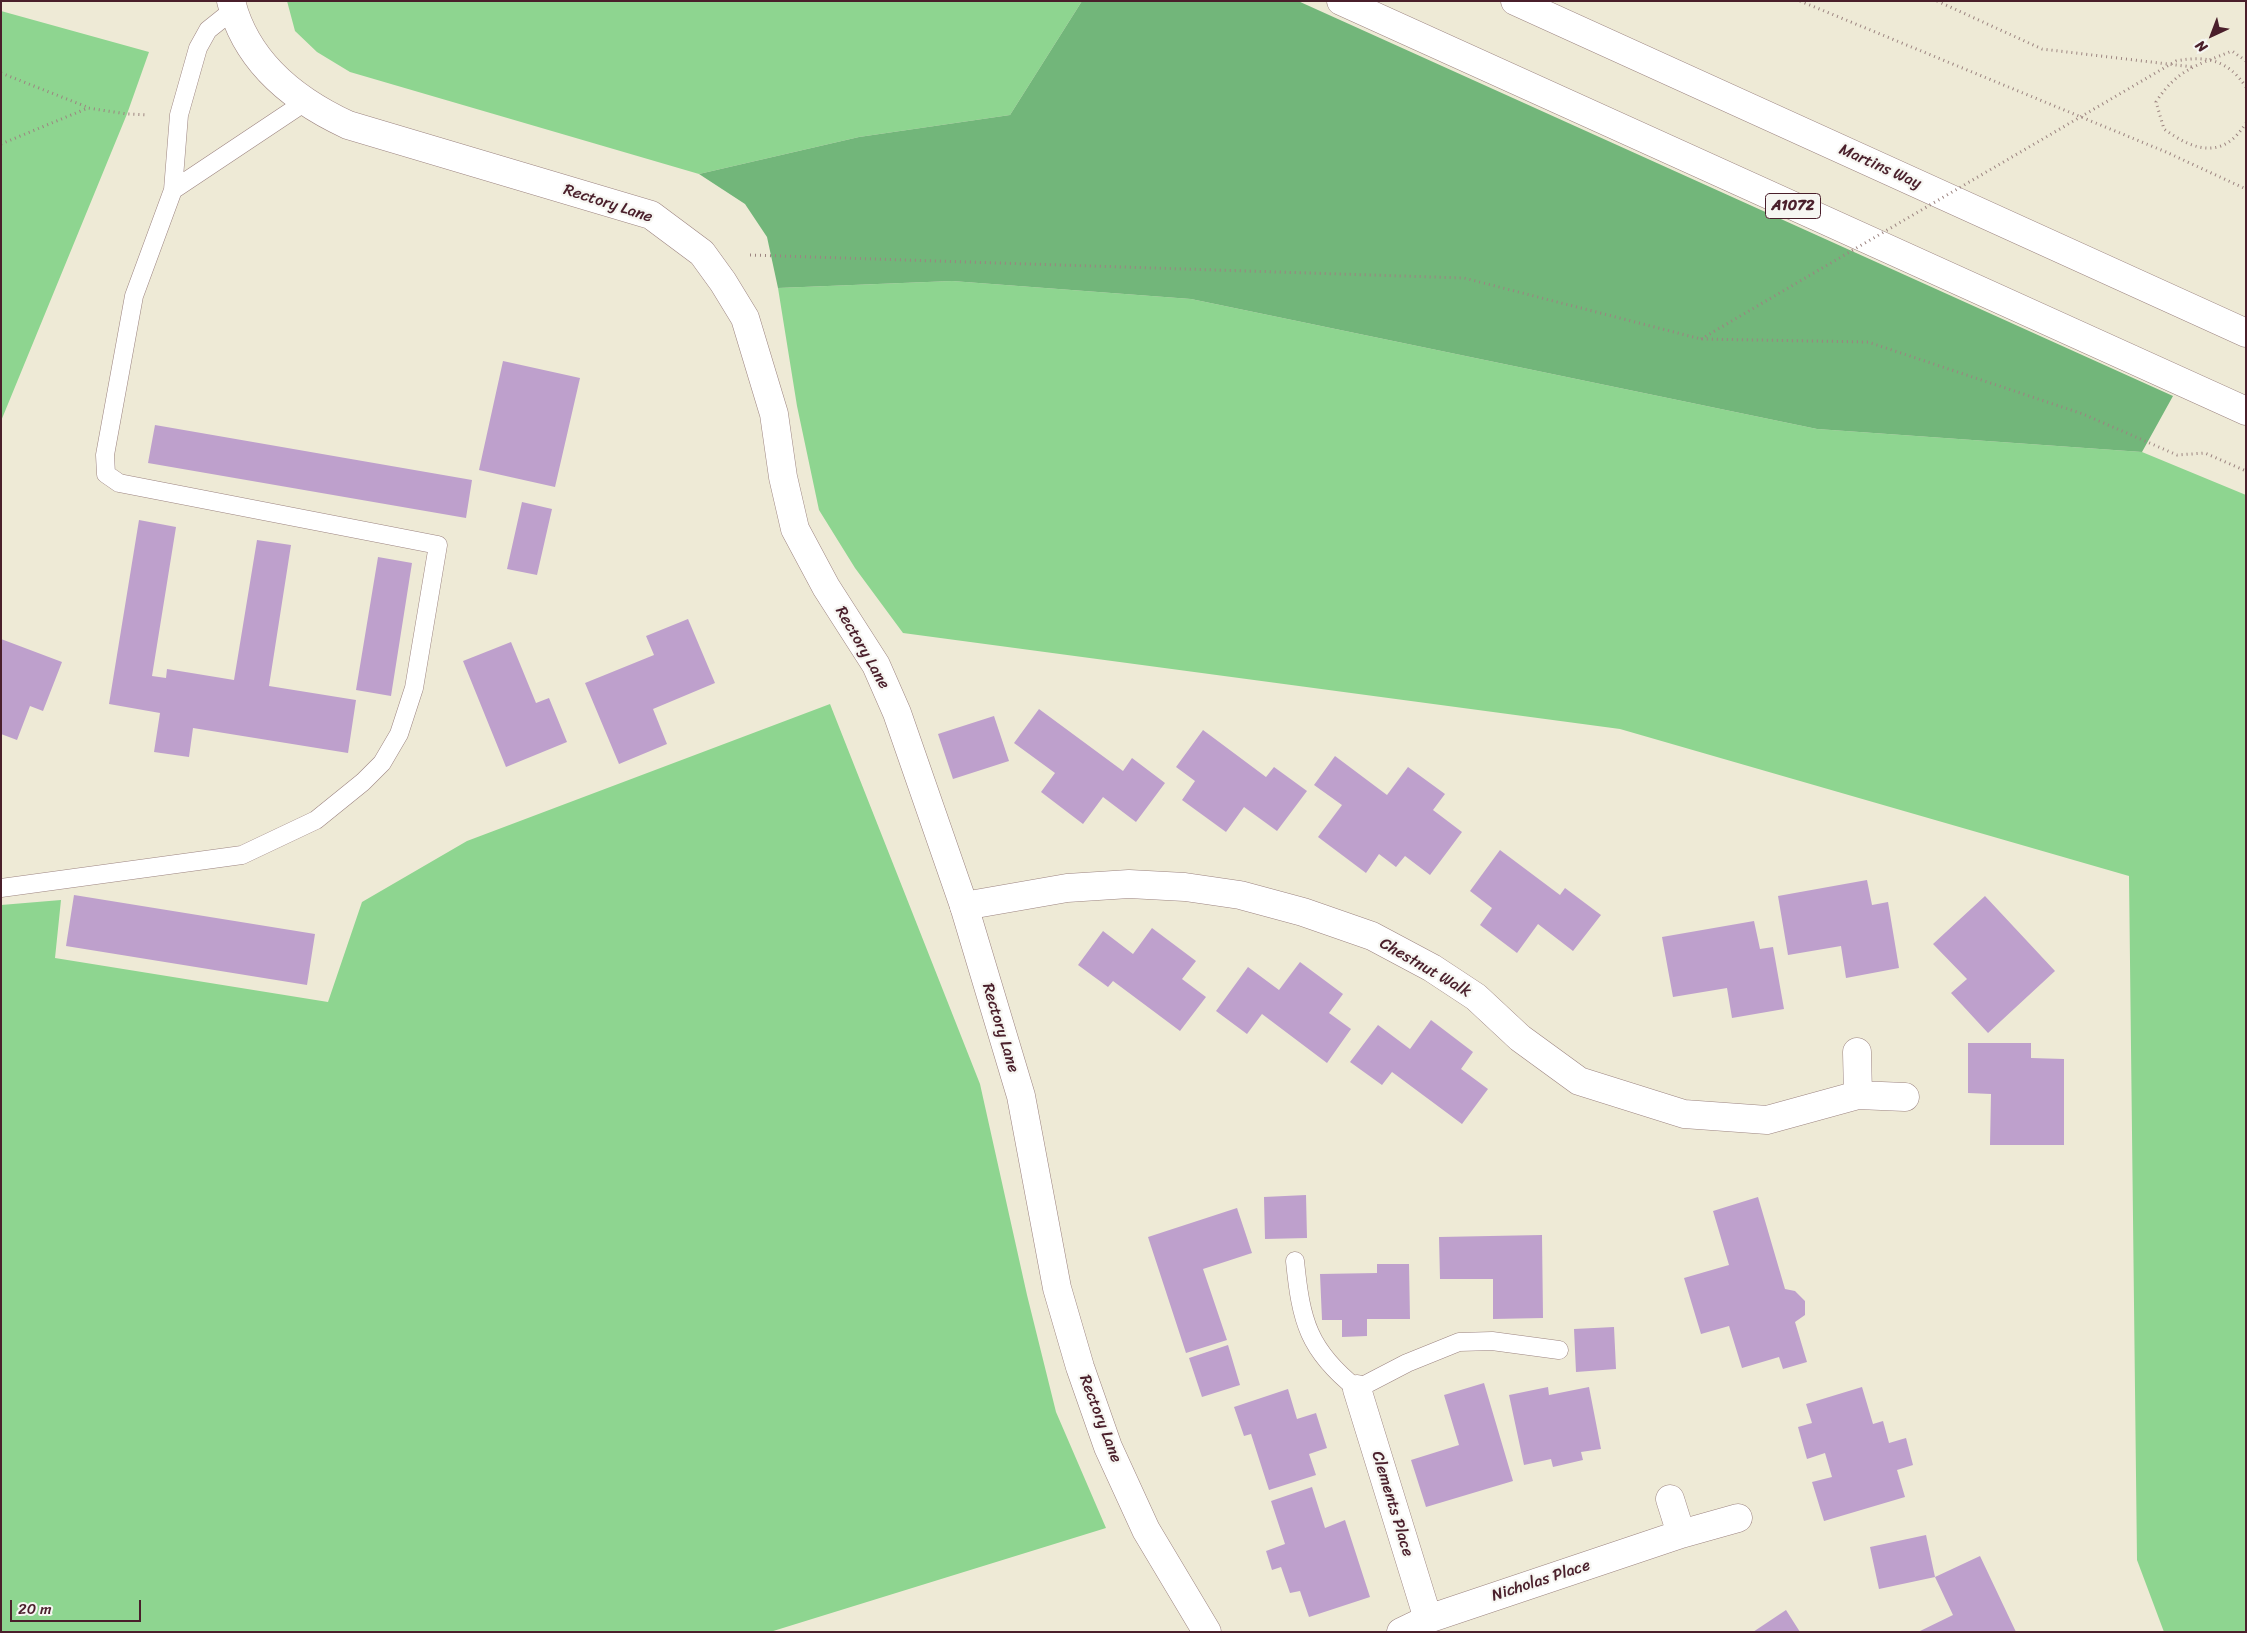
<!DOCTYPE html>
<html>
<head>
<meta charset="utf-8">
<style>
  body { margin:0 }
  #map { position:relative; width:2247px; height:1633px; overflow:hidden; background:#eeead6; font-family:Sriracha,sans-serif }
  canvas { display:block }
  .frame { position:absolute; inset:0; border:2px solid #4a1f2b; pointer-events:none }
  .north { position:absolute; left:2187px; top:10px; width:50px; height:50px; -webkit-text-stroke:4px #f6f6f2; paint-order:stroke; rotate:223deg; font-size:14px; font-weight:700; line-height:20px; text-align:center; color:#4a1f2b }
  .north::after { content:''; display:block; margin:auto; width:18px; height:22px; background:#4a1f2b; clip-path:polygon(50% 0,100% 100%,50% 72%,0 100%) }
  .scale { position:absolute; left:10px; top:1600px; width:131px; height:22px; box-sizing:border-box; border:2px solid #4a1f2b; border-top:0; padding-left:6px; font-size:15px; line-height:18px; white-space:nowrap; color:#4a1f2b; -webkit-text-stroke:4px #f6f6f2; paint-order:stroke }
</style>
</head>
<body>
<div id="map">
<canvas width="2247" height="1633"></canvas>
<div class="frame"></div>
<div class="north">N</div>
<div class="scale">20 m</div>
</div>
<script>
const c = document.querySelector('canvas').getContext('2d');
c.lineJoin = 'round';
function fill(path, color) { c.fillStyle = color; c.fill(path, 'evenodd'); }
function trace(path, color, width, dash) { c.strokeStyle = color; c.lineWidth = width; c.lineCap = dash ? 'butt' : 'round'; c.setLineDash(dash || []); c.stroke(path); }
function label(font, color, halo, rows, align = 'center') {
  c.font = font + ' Sriracha,sans-serif'; c.lineWidth = 4.5; c.setLineDash([]); c.textBaseline = 'middle'; c.strokeStyle = halo; c.fillStyle = color; for (const [text, x, y, turn = 0] of rows) {
    c.save(); c.translate(x, y); c.rotate((+turn || 0) * Math.PI / 180); c.textAlign = isNaN(turn) ? turn : align; if (halo) c.strokeText(text, 0, 0); c.fillText(text, 0, 0); c.restore();
  }
}
const green = new Path2D(`
  M287 1H1082L1010 115 859 137 699 174 350 72 317 52 295 31Z
  M1 11 149 52 127 114 1 421Z
  M952 281 1191 299 1817 429 2142 452 2246 495V1632H2164L2137 1560 2129 876 1620 729 903 633 855 568 819 510 797 406 778 288Z
  M830 704 980 1084 1027 1295 1056 1412 1106 1528 770 1632H1V905L61 900 55 958 328 1002 362 902 467 841Z`);
const forest = new Path2D(`
  M1082 1H1298L2173 396 2142 452 1817 429 1191 299 952 281 778 288 767 237 745 204 699 174 859 137 1010 115Z`);
const building = new Path2D(`
  M503 361 580 378 555 487 479 470Z
  M155 425 472 480 466 518 148 463Z
  M522 502 552 509 537 575 507 569Z
  M139 520 176 527 152 676 166 678 167 669 234 680 257 540 291 545 269 686 356 700 348 753 193 728 189 757 154 752 160 713 109 704Z
  M378 557 412 563 391 696 356 690Z
  M688 619 715 683 653 709 667 744 619 764 585 683 654 655 646 636Z
  M1 639 62 662 43 711 30 706 17 740 1 734Z
  M511 642 536 703 549 698 567 742 506 767 463 661Z
  M1039 709 1123 771 1132 758 1165 783 1136 822 1103 797 1083 824 1041 792 1055 773 1014 743Z
  M994 716 1009 761 953 779 938 734Z
  M1203 730 1266 777 1274 767 1307 791 1277 831 1244 807 1226 832 1182 800 1195 781 1176 767Z
  M1335 756 1387 795 1408 767 1445 794 1433 810 1462 832 1430 875 1405 856 1396 867 1379 854 1366 873 1318 837 1342 805 1314 785Z
  M1500 850 1560 895 1565 888 1601 915 1573 951 1538 924 1517 953 1480 925 1492 908 1470 891Z
  M1867 880 1872 905 1888 902 1899 968 1846 978 1841 946 1788 955 1778 896Z
  M74 895 315 934 307 985 66 946Z
  M1985 896 2055 971 1988 1033 1951 993 1967 979 1933 944Z
  M1754 921 1760 949 1773 947 1784 1009 1732 1018 1727 988 1673 997 1662 937Z
  M1152 928 1196 961 1182 979 1206 997 1180 1031 1113 981 1108 987 1078 965 1103 931 1133 954Z
  M1300 962 1343 994 1329 1013 1351 1029 1327 1063 1262 1014 1247 1034 1216 1011 1248 967 1279 990Z
  M1431 1020 1473 1052 1461 1069 1488 1089 1462 1124 1392 1072 1382 1085 1350 1062 1378 1025 1410 1049Z
  M1968 1043H2031V1058L2064 1059V1145H1990L1991 1094 1968 1093Z
  M1306 1195 1307 1238 1265 1239 1264 1197Z
  M1758 1197 1785 1289 1795 1291 1805 1301V1315L1795 1322 1807 1362 1783 1369 1779 1357 1742 1368 1729 1326 1701 1334 1684 1278 1729 1265 1713 1211Z
  M1237 1208 1252 1253 1203 1269 1227 1340 1186 1353 1148 1237Z
  M1542 1235 1543 1318 1493 1319V1279H1440L1439 1237Z
  M1377 1264H1409L1410 1319H1367V1336L1342 1337V1320H1322L1320 1274 1377 1273Z
  M1614 1327 1616 1369 1576 1372 1574 1329Z
  M1228 1345 1240 1385 1202 1397 1189 1358Z
  M1484 1383 1513 1481 1426 1507 1411 1460 1459 1445 1444 1395Z
  M1548 1387 1549 1395 1589 1387 1601 1449 1581 1452 1583 1460 1553 1467 1551 1459 1524 1465 1509 1395Z
  M1862 1387 1873 1424 1883 1421 1889 1443 1906 1438 1913 1465 1897 1470 1905 1497 1824 1521 1812 1482 1832 1477 1825 1453 1807 1459 1798 1427 1812 1423 1806 1404Z
  M1288 1389 1297 1419 1316 1413 1327 1448 1309 1454 1316 1475 1269 1490 1251 1434 1244 1436 1234 1407Z
  M1312 1487 1325 1528 1345 1520 1370 1597 1309 1617 1300 1591 1290 1593 1281 1567 1272 1570 1266 1551 1285 1544 1271 1501Z
  M1926 1535 1935 1577 1879 1589 1870 1547Z
  M1980 1556 2016 1632H1918L1953 1615 1935 1577Z
  M1786 1610 1800 1632H1753Z`);
const path = new Path2D(`
  M1800 1 2166 152 2246 189
  M1937 1 2042 49 2193 67
  M2246 61 2232 51C2198 65 2177 69 2156 102L2164 129C2194 151 2223 160 2246 123
  M1 73 87 107
  M1 144 88 108 127 114 148 115
  M750 255 1464 278 1701 339 1868 342 2083 414 2177 455 2205 453 2246 471`);
const service = new Path2D(`
  M173 190 179 115 198 48 208 30 233 10
  M1 888 242 855 316 820 363 782 382 763 399 734 414 688 438 545 119 483 106 474 105 455 134 296 173 190 305 102
  M1295 1261C1301 1321 1308 1350 1357 1389L1407 1363 1459 1342 1492 1341 1559 1350`);
const minor = new Path2D(`
  M964 906 1067 888 1129 884 1185 887 1240 895 1303 912 1372 936 1432 968 1476 997 1520 1038 1579 1081 1684 1114 1767 1120 1858 1095 1905 1097
  M1857 1052 1858 1095
  M1357 1389 1428 1619
  M1670 1499 1681 1534
  M1401 1632 1428 1619 1681 1534 1738 1518`);
const tertiary = new Path2D(`
  M231 1C246 62 294 100 348 125L651 215 702 253 723 282 745 318 774 414 783 477 795 529 826 587 876 665 897 713 964 906 1021 1096 1057 1288 1080 1367 1108 1447 1146 1530 1207 1632`);
const primary = new Path2D(`
  M1341 1 2246 411
  M1515 1 2246 333`);
const pathBridge = new Path2D(`
  M1701 339 2176 61C2206 55 2228 60 2246 87`);
const shields = [
  [1793,206,55]
];
const shieldNames = [
  ["A1072",1793,206]
];
const streetNames = [
  ["Martins Way",1880,167,24],
  ["Rectory Lane",608,204,18],
  ["Rectory Lane",862,648,60],
  ["Chestnut Walk",1425,968,30],
  ["Rectory Lane",1000,1028,73],
  ["Rectory Lane",1100,1419,69],
  ["Clements Place",1392,1504,73],
  ["Nicholas Place",1541,1581,-18]
];
fill(green, '#8ed590');
fill(forest, '#72b67a');
fill(building, '#bea0cc');
trace(service, '#9c8480', 19);
trace(minor, '#9c8480', 29);
trace(tertiary, '#9c8480', 29);
trace(primary, '#9c8480', 29);
trace(path, '#9c8480', 3, [1, 4]);
trace(service, '#fff', 18);
trace(minor, '#fff', 28);
trace(tertiary, '#fff', 28);
trace(primary, '#fff', 28);
trace(pathBridge, '#9c8480', 3, [1, 4]);
for (const [x, y, w] of shields) { const box = new Path2D(); box.roundRect(x - w / 2, y - 12.5, w, 25, 4); c.fillStyle = '#f6f6f2'; c.fill(box); trace(box, '#4a1f2b', 1); }
label('bold 15px', '#4a1f2b', null, shieldNames);
label('16px', '#4a1f2b', '#f6f6f2', streetNames);
</script>
</body>
</html>
